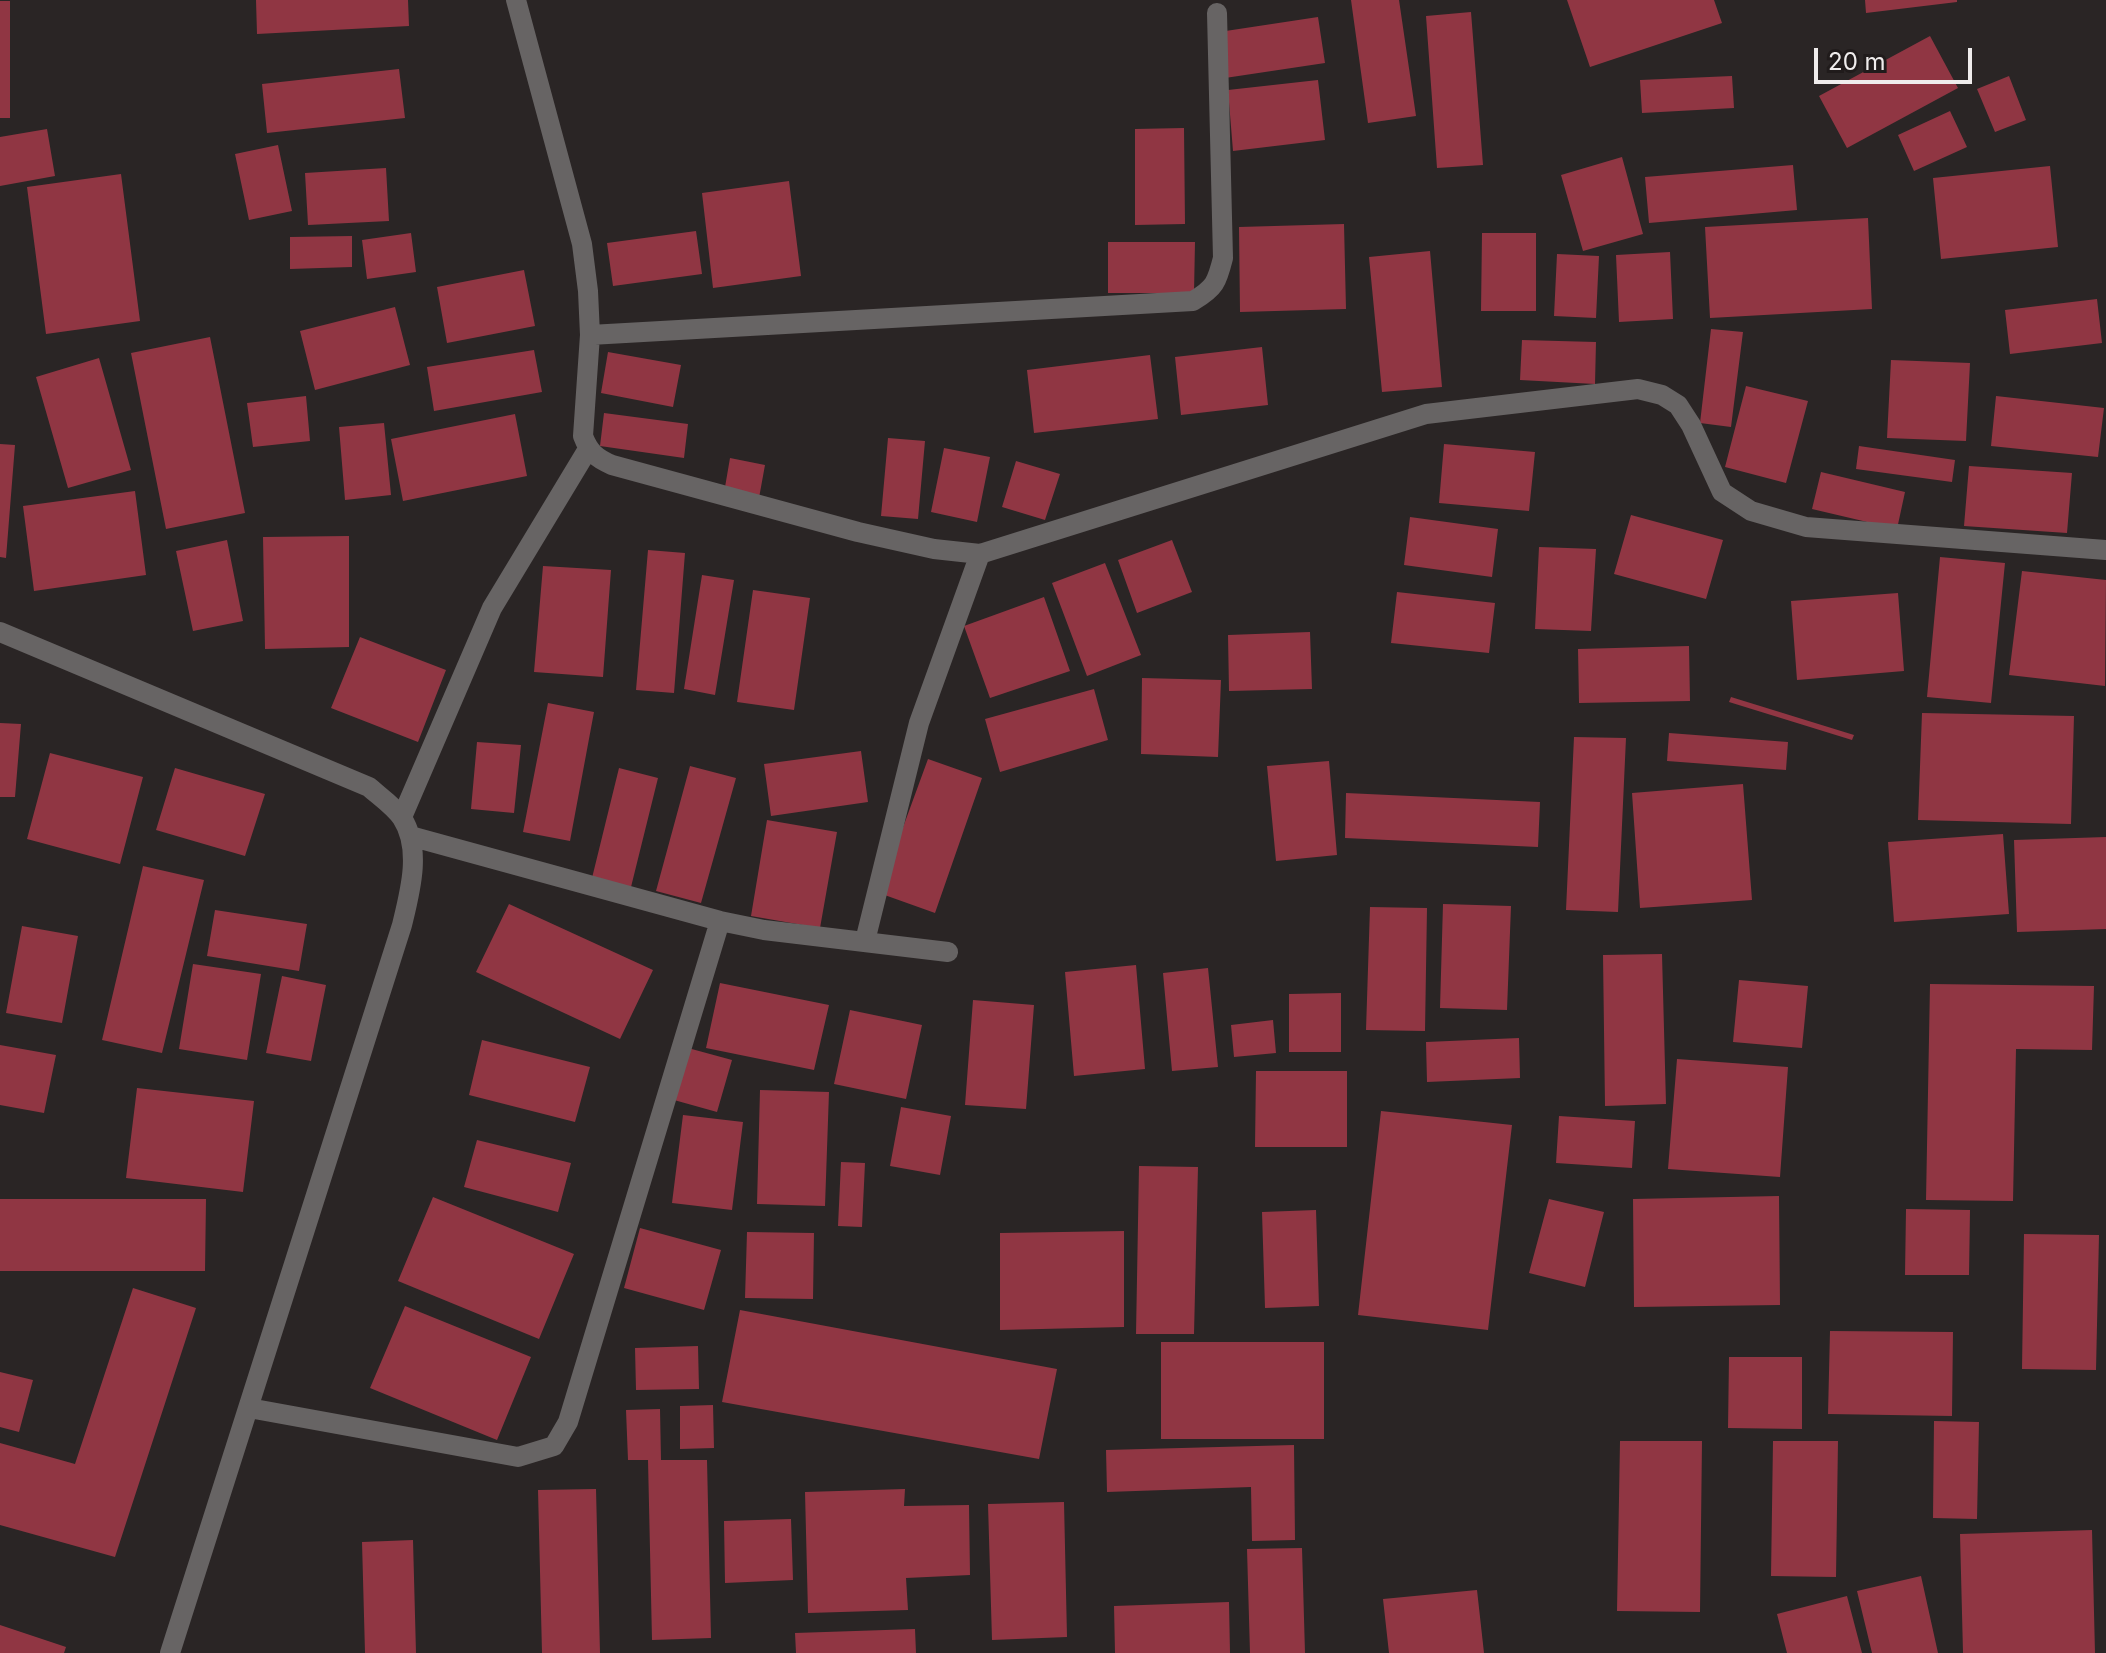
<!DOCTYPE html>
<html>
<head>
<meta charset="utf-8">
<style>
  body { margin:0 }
  #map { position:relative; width:2106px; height:1653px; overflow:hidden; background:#2a2525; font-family:Inter,sans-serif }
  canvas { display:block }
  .scale { position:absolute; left:1814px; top:48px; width:158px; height:36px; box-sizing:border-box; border:4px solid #efecec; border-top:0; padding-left:10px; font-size:24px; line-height:28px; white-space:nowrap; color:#efecec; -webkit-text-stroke:6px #201b1b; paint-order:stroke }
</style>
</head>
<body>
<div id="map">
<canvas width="2106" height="1653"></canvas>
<div class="scale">20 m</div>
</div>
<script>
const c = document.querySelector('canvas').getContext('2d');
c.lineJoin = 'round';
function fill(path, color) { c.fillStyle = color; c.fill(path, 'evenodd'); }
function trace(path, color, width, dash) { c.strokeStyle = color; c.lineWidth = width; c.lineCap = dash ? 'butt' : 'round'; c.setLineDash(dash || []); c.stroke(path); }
const building = new Path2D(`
  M256 0H408L409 26 257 34Z
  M1351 0H1399L1416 116 1368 123Z
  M1567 0H1714L1722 23 1590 67Z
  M1865 0H1957V2L1866 13Z
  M0 1H10V118H0Z
  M1471 12 1483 165 1437 168 1426 16Z
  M1318 17 1325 63 1225 78 1219 32Z
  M1930 36 1958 88 1847 148 1819 96Z
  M399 69 405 118 267 133 262 84Z
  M1732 76 1734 108 1642 113 1640 80Z
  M2009 76 2026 120 1995 132 1977 89Z
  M1318 80 1325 140 1233 151 1228 90Z
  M1950 111 1967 147 1914 171 1898 135Z
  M1184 128 1185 224 1135 225V129Z
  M47 129 55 176 0 186V137Z
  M278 145 292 211 249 220 235 154Z
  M1622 157 1643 234 1583 251 1561 175Z
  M1793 165 1797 210 1649 223 1645 177Z
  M2050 166 2058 247 1941 259 1933 178Z
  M386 168 389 221 308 225 305 173Z
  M121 174 140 321 46 334 27 187Z
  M789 181 801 276 713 288 702 193Z
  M1868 218 1872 309 1710 318 1705 227Z
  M1344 224 1346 309 1240 312 1239 227Z
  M696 231 702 274 613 286 607 243Z
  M411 233 416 272 367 279 362 240Z
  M1482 233H1536V311H1481Z
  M352 236V267L290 269V237Z
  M1108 242H1195L1194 293H1108Z
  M1430 251 1442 387 1382 392 1369 257Z
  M1670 252 1673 319 1619 322 1616 255Z
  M1557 254 1599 256 1596 318 1554 316Z
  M524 270 535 326 447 343 437 287Z
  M2097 299 2102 343 2010 354 2005 310Z
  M395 307 410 365 315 390 300 331Z
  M1711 329 1743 332 1731 427 1700 423Z
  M210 337 245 513 166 529 131 353Z
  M1522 340 1596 342 1595 384 1520 380Z
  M1262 347 1268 405 1181 415 1175 357Z
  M534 350 542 392 434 411 427 367Z
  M608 352 681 365 673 407 601 393Z
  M1150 355 1158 419 1034 433 1027 370Z
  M99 358 131 470 68 488 36 377Z
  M1891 360 1970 363 1966 441 1887 438Z
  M1746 386 1808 401 1786 483 1725 467Z
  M306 396 310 441 253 447 247 403Z
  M1996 396 2104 408 2098 457 1991 446Z
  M604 413 688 424 684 458 600 446Z
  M515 414 527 476 403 501 391 439Z
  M384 423 391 495 345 500 339 427Z
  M888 438 925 441 918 519 881 516Z
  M0 444 15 445 6 558 0 557Z
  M1444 444 1535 452 1529 511 1439 503Z
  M1859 446 1955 460 1952 482 1856 469Z
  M944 448 990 457 977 522 931 512Z
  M730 458 765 465 759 498 724 493Z
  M1016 461 1060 474 1045 520 1002 507Z
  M1969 466 2072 473 2067 533 1964 526Z
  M1821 472 1905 492 1897 529 1812 509Z
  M135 491 146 575 34 591 23 506Z
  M1631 515 1723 540 1706 599 1614 574Z
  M1410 517 1498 529 1492 577 1404 565Z
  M349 536V647L265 649 263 537Z
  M227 540 243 621 193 631 176 551Z
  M1172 540 1192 592 1137 613 1118 560Z
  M1539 547 1596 549 1591 631 1535 629Z
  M648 550 685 553 674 693 636 690Z
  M1940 557 2005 563 1991 703 1927 697Z
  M1105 563 1141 655 1087 676 1052 583Z
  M543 566 611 570 603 677 534 672Z
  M2022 571 2106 580 2105 686 2009 675Z
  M702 575 734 580 715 695 684 689Z
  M753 590 810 598 794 710 737 702Z
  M1397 592 1495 603 1489 653 1391 643Z
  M1898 593 1904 671 1797 680 1791 601Z
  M1044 597 1070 671 990 698 964 626Z
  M1310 632 1312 689 1229 691 1228 635Z
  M360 637 446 670 418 742 331 708Z
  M1689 646 1690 701 1579 703 1578 649Z
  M1142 678 1221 680 1218 757 1141 754Z
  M1094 689 1108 740 1000 772 985 719Z
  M1731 697 1854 735 1852 740 1729 702Z
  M548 703 594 712 570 841 523 832Z
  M1922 713 2074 716 2071 824 1918 820Z
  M0 723 21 724 15 797H0Z
  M1669 733 1788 742 1786 770 1667 761Z
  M1574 737 1626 738 1618 912 1566 910Z
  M477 742 521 745 514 813 471 809Z
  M861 751 868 802 771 816 764 764Z
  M50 753 143 777 120 864 27 839Z
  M928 759 982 778 935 913 879 893Z
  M1329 761 1337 855 1276 861 1267 766Z
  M690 766 736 778 701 903 656 891Z
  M175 768 265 794 245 856 156 830Z
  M619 768 658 778 631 887 592 878Z
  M1743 784 1752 900 1640 908 1632 793Z
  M1346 793 1540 802 1538 847 1345 838Z
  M767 820 837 832 820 928 751 916Z
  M2003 834 2009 914 1894 922 1888 842Z
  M2106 837V929L2017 932 2014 840Z
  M143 866 204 880 162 1053 102 1040Z
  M509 904 653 970 620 1039 476 972Z
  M1443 904 1511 906 1507 1010 1440 1008Z
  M1370 907 1427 908 1425 1031 1366 1030Z
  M215 910 307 924 299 971 207 956Z
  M22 926 78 936 62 1023 6 1013Z
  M1662 954 1666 1104 1605 1106 1603 955Z
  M193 964 261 974 247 1060 179 1049Z
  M1136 965 1145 1069 1074 1076 1065 972Z
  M1208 968 1218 1067 1172 1071 1163 973Z
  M282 976 326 985 311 1061 266 1053Z
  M1739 980 1808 986 1802 1048 1733 1042Z
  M720 983 829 1005 814 1070 706 1048Z
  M1930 984 2094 986 2092 1050 2016 1049 2013 1201 1926 1200Z
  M1341 993V1052H1289V994Z
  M973 1000 1034 1005 1026 1109 965 1105Z
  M850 1010 922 1025 906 1099 834 1084Z
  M1273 1020 1276 1053 1234 1057 1231 1025Z
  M1519 1038 1520 1078 1427 1082 1426 1042Z
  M482 1040 590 1067 575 1122 469 1095Z
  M0 1045 56 1055 44 1113 0 1105Z
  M688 1048 732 1060 717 1112 674 1100Z
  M1677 1059 1788 1067 1780 1177 1668 1169Z
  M1256 1071H1347V1147H1255Z
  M137 1088 254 1101 243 1192 126 1178Z
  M760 1090 829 1092 825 1206 757 1204Z
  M901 1107 951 1116 940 1175 890 1166Z
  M1381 1111 1512 1125 1488 1330 1358 1315Z
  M683 1115 743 1122 732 1210 672 1203Z
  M1559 1116 1635 1121 1632 1168 1556 1163Z
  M477 1140 571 1163 558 1212 464 1187Z
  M841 1162 865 1163 862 1227 838 1226Z
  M1139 1166 1198 1167 1194 1334H1136Z
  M1779 1196 1780 1305 1634 1307 1633 1199Z
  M433 1197 574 1254 539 1339 398 1281Z
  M0 1199H206L205 1271H0Z
  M1549 1199 1604 1212 1585 1287 1529 1273Z
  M1906 1209 1970 1210 1969 1275H1905Z
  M1316 1210 1319 1306 1265 1308 1262 1212Z
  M640 1228 721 1250 704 1310 624 1288Z
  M1124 1231V1327L1000 1330V1233Z
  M747 1232 814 1233 813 1299 745 1298Z
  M2024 1234 2099 1235 2096 1370 2022 1369Z
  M133 1288 196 1308 115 1557 0 1525V1443L75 1464Z
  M405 1306 531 1357 497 1440 370 1388Z
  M740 1310 1057 1369 1039 1459 722 1402Z
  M1830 1331 1953 1332 1952 1416 1828 1414Z
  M1161 1342H1324V1439H1161Z
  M698 1346 699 1389 636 1390 635 1348Z
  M1729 1357H1802V1429L1728 1428Z
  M0 1372 33 1380 19 1432 0 1427Z
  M713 1405 714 1448 680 1449V1406Z
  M660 1409 661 1460H707L711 1638 652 1640 648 1460H628L626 1410Z
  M1934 1421 1979 1422 1977 1519 1933 1518Z
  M1620 1441H1702L1700 1612 1617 1611Z
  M1773 1441H1838L1836 1577 1771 1576Z
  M1294 1445 1295 1540 1252 1541 1251 1487 1107 1492 1106 1450Z
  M596 1489 600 1653H542L538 1490Z
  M905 1489 904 1506 969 1505 970 1575 906 1578 908 1610 808 1613 805 1492Z
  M1064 1502 1067 1637 992 1640 988 1504Z
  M791 1519 793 1580 725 1583 724 1521Z
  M2092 1530 2095 1653H1963L1960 1534Z
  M413 1540 416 1653H365L362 1542Z
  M1302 1548 1305 1653H1250L1247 1549Z
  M1921 1576 1938 1653H1872L1857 1591Z
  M1477 1590 1484 1653H1389L1383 1599Z
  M1847 1596 1862 1653H1787L1777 1614Z
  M1229 1602 1230 1653H1115L1114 1606Z
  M0 1625 66 1647 64 1653H0Z
  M915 1629 916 1653H796L795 1633Z`);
const minor = new Path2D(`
  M516 0 582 244 588 291 590 335 583 436C589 452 596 458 612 465L858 532 934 549 980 554 1426 414 1638 389 1662 395 1678 405 1691 425 1722 492 1751 511 1806 527 2106 550
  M590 335 1193 301C1215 288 1217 282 1223 258L1217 13
  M0 632 369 787C379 796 394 806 402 818 422 849 410 892 402 925L170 1653
  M402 817 492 608 588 449
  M410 836 720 921 764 930 948 952
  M865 941 919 723 980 554
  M249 1408 518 1457 554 1446 568 1422 720 921`);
fill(building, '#903643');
trace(minor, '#676464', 20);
</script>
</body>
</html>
